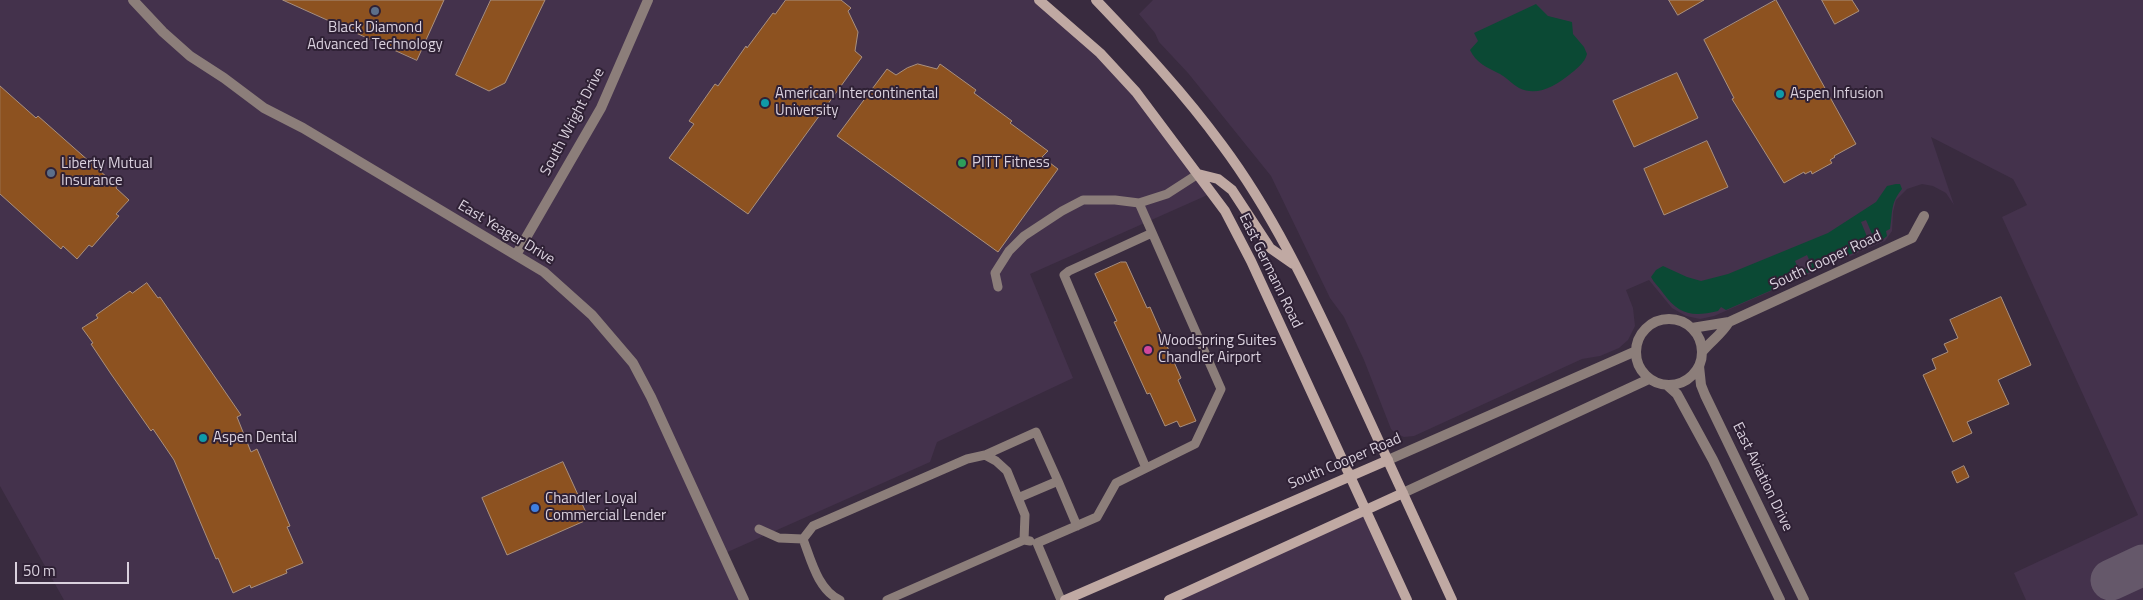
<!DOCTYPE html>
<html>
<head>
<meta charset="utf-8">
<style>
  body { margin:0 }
  #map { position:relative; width:2143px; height:600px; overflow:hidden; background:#392b3f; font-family:"Titillium Web",sans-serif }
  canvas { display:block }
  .scale { position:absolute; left:15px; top:562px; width:114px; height:22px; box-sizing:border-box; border:2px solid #dad1de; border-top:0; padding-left:6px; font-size:15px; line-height:18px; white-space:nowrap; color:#dad1de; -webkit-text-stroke:4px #2f2135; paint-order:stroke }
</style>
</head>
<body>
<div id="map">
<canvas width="2143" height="600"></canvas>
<div class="scale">50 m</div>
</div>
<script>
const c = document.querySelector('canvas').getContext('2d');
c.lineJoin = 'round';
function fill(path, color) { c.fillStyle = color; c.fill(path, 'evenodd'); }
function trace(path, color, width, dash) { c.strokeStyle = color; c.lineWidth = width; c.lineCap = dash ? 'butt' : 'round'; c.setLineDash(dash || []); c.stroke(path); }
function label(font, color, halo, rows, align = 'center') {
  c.font = font + ' "Titillium Web",sans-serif'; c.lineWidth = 4; c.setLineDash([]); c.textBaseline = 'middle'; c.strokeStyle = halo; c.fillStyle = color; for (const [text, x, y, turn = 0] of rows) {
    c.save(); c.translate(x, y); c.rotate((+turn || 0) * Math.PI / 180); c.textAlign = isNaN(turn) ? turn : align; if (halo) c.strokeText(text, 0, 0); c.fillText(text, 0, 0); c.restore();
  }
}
const built = new Path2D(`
  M0 0H1039L1100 53 1212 193 1030 274 1073 378 937 442 930 462 723 554 744 600H64L0 486Z
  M1153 0H2143V600H2026L2014 573 2138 515 2002 217 2027 205 2013 179 1931 137 1954 205 1946 193 1933 186 1922 184 1907 189 1896 200 1893 212 1892 231 1885 241 1714 316 1700 319 1686 316 1672 308 1649 280 1626 290 1633 308 1635 326 1628 340 1619 348 1600 356 1582 359 1414 436 1404 437 1395 433 1391 429 1364 360 1344 317 1330 298 1271 176 1188 73 1159 42 1155 33 1139 14Z
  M1365 510 1407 600H1169Z`);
const green = new Path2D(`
  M1536 4 1548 16 1572 22 1573 34 1584 47 1587 54C1585 63 1575 70 1569 75 1555 86 1537 97 1519 88 1512 84 1507 78 1500 74 1488 68 1476 63 1470 50L1478 41 1474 33Z
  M1896 184H1900L1902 189C1890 204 1893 211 1890 229L1886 231 1887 236 1882 240 1875 241 1866 220 1861 222 1870 244 1869 246 1824 266 1819 265 1816 269 1803 275 1801 271 1812 266 1807 255 1795 261 1797 266 1790 273 1788 283 1726 310 1721 307 1718 311C1692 317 1679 315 1663 293 1659 287 1654 283 1651 277L1656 270 1663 266 1687 277 1701 281 1728 274 1828 233 1876 202 1887 186Z`);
const taxiway = new Path2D(`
  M2111 580 2143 565`);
const building = new Path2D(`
  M283 0H444L417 60Z
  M491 0H545L505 83 489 91 456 75Z
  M786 0H841L851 8 848 11 858 32 855 51 862 57 748 214 669 158 694 124 689 121 715 84 718 86 746 46 747 48 773 13 775 14Z
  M1669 0H1704L1678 15Z
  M1776 0 1856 144 1834 156 1835 157 1830 160 1832 163 1812 174 1811 171 1805 174 1804 172 1784 183 1732 99 1734 98 1704 40Z
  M1822 0H1852L1859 11 1835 24Z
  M918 64 937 69 940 64 976 90 974 93 1012 121 1010 123 1048 151 1042 157 1058 169 998 252 837 136 887 69 896 75 907 68Z
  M1677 73 1698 118 1634 147 1613 101Z
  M0 86 36 118 38 116 117 186 116 188 129 200 116 214 119 216 92 247 89 245 77 259 63 246 61 249 0 194Z
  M1707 141 1728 187 1664 215 1644 169Z
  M1121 262H1126L1147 308 1150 307 1181 378 1178 380 1196 421 1180 427 1177 421 1165 426 1150 393 1147 394 1114 322 1117 321 1095 274Z
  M147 283 158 298 160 297 241 415 237 417 251 452 257 449 290 526 287 527 303 563 286 570 287 573 251 588 250 585 233 593 218 558 216 559 174 460 153 429 151 431 111 374 91 344 93 343 82 328 98 318 96 315 130 291 132 293Z
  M2001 297 2031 365 1998 380 2009 404 1967 422 1972 433 1953 442 1923 375 1936 369 1932 359 1948 352 1944 344 1958 338 1950 320Z
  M563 462 589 519 507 555 482 498Z
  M1964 466 1969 477 1957 483 1952 472Z`);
const service = new Path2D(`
  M998 287 995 273 1009 251 1024 236 1062 211 1083 200H1115L1139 203 1167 194 1198 174
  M985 455 1036 432 1058 481
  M1146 468 1064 275 1069 271 1152 233
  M1018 498 1058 481 1077 526
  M759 529 779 538 803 539C811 560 818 590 840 600
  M803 539 813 526 967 459 985 455 996 461 1007 471 1025 515 1024 540
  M887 600 1024 540 1030 541
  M1061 600 1037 543 1097 517 1116 483 1195 444 1221 389 1139 203`);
const minor = new Path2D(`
  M133 0 163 32 190 56 224 78 264 108 303 128 544 272 592 315 633 363 651 397 744 600
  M516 255 601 108 648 0`);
const tertiary = new Path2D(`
  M1636 352a33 33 0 1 1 66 0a33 33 0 1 1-66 0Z
  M1692 328 1729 322 1912 238 1924 216
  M1702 352C1712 340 1721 335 1729 322
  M1699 366 1701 385 1705 395 1804 600
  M1667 385 1677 394 1713 460 1780 600
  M1388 460 1636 351
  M1403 493 1649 379`);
const secondary = new Path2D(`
  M1039 0 1100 53 1136 92 1225 211 1251 261 1407 600
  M1096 0C1140 46 1184 93 1222 145 1272 212 1308 288 1343 363 1380 442 1415 521 1452 600
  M1198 174 1218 179 1232 190 1270 248 1293 264
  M1065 600 1388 460
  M1169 600 1403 493`);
const markers = [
  [375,11,5,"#5c6f8a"],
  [1780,94,5,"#0f9aa8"],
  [765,103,5,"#0f9aa8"],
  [962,163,5,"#2e9e5b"],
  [51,173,5,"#5c6f8a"],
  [1148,350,5,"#d1479c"],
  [203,438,5,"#0f9aa8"],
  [535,508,5,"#3f7fe0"]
];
const poiNames = [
  ["Black Diamond",375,28,"center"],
  ["Advanced Technology",375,45,"center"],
  ["American Intercontinental",775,94],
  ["University",775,111],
  ["Aspen Infusion",1790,94],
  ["PITT Fitness",972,163],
  ["Liberty Mutual",61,164],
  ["Insurance",61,181],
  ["Woodspring Suites",1158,341],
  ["Chandler Airport",1158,358],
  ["Aspen Dental",213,438],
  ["Chandler Loyal",545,499],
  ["Commercial Lender",545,516]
];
const streetNames = [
  ["South Wright Drive",573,122,-62],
  ["East Yeager Drive",506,233,31],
  ["South Cooper Road",1826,261,-25],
  ["East Germann Road",1270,271,64],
  ["South Cooper Road",1345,462,-23],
  ["East Aviation Drive",1762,477,64]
];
fill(built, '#44324c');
fill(green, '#0b4934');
trace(taxiway, '#65586a', 41);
fill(building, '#8d5220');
trace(building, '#aa907e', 1);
trace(service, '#8c7e7a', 9);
trace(minor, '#8c7e7a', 10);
trace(tertiary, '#8c7e7a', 10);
trace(secondary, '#c0a9a3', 10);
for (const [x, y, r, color] of markers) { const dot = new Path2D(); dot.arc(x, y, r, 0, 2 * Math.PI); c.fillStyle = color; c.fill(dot); trace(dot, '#2f2135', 2); }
label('15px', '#dad1de', '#2f2135', poiNames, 'left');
label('15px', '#dad1de', '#2f2135', streetNames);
</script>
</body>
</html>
